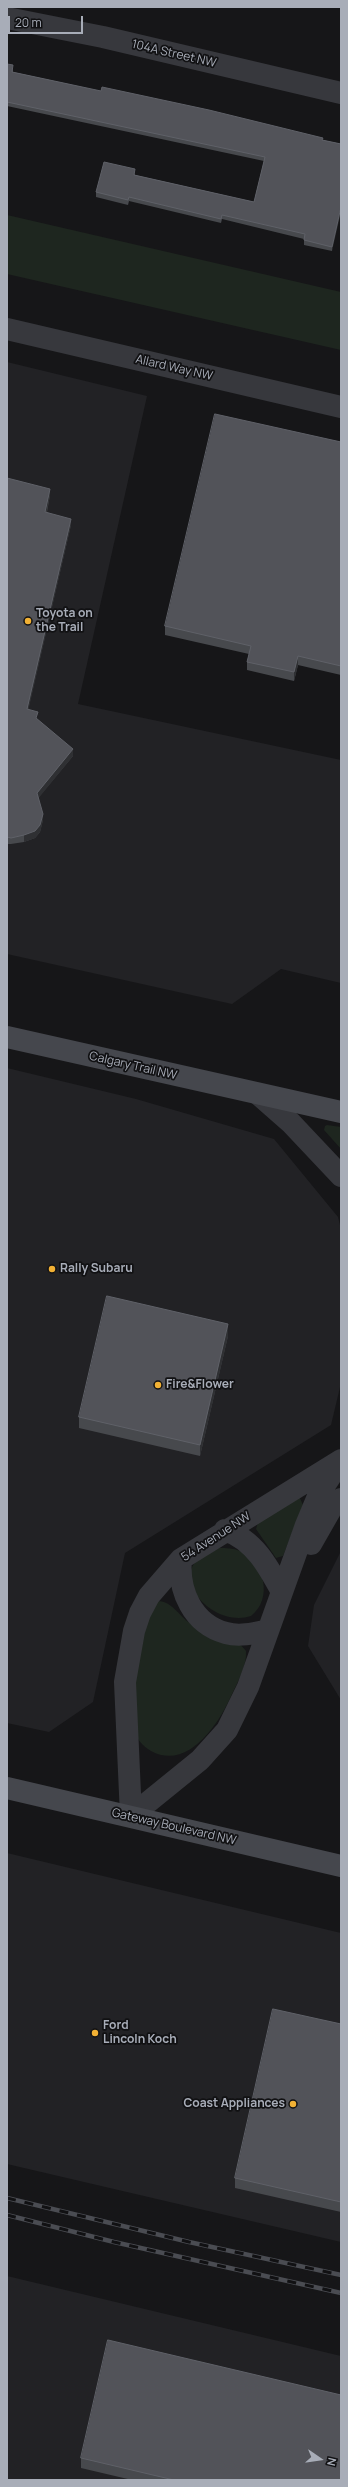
<!DOCTYPE html>
<html>
<head>
<meta charset="utf-8">
<style>
  body { margin:0 }
  #map { position:relative; width:348px; height:2487px; overflow:hidden; background:#161618; font-family:Manrope,sans-serif }
  canvas { display:block }
  .frame { position:absolute; inset:0; border:8px solid #a8adb8; pointer-events:none }
  .north { position:absolute; left:300px; top:2439px; width:40px; height:40px; -webkit-text-stroke:3px #111113; paint-order:stroke; rotate:103deg; font-size:11px; font-weight:700; line-height:16px; text-align:center; color:#a8adb8 }
  .north::after { content:''; display:block; margin:auto; width:14px; height:18px; background:#a8adb8; clip-path:polygon(50% 0,100% 100%,50% 72%,0 100%) }
  .scale { position:absolute; left:8px; top:16px; width:75px; height:18px; box-sizing:border-box; border:2px solid #a8adb8; border-top:0; padding-left:5px; font-size:12px; line-height:14px; white-space:nowrap; color:#a8adb8; -webkit-text-stroke:3px #111113; paint-order:stroke }
</style>
</head>
<body>
<div id="map">
<canvas width="348" height="2487"></canvas>
<div class="frame"></div>
<div class="north">N</div>
<div class="scale">20 m</div>
</div>
<script>
const c = document.querySelector('canvas').getContext('2d');
c.lineJoin = 'round';
function fill(path, color) { c.fillStyle = color; c.fill(path, 'evenodd'); }
function trace(path, color, width, dash) { c.strokeStyle = color; c.lineWidth = width; c.lineCap = dash ? 'butt' : 'round'; c.setLineDash(dash || []); c.stroke(path); }
function label(font, color, halo, rows, align = 'center') {
  c.font = font + ' Manrope,sans-serif'; c.lineWidth = 3.5; c.setLineDash([]); c.textBaseline = 'middle'; c.strokeStyle = halo; c.fillStyle = color; for (const [text, x, y, turn = 0] of rows) {
    c.save(); c.translate(x, y); c.rotate((+turn || 0) * Math.PI / 180); c.textAlign = isNaN(turn) ? turn : align; if (halo) c.strokeText(text, 0, 0); c.fillText(text, 0, 0); c.restore();
  }
}
const built = new Path2D(`
  M7 362 147 396 78 704 341 760V983L281 969 232 1004 7 954Z
  M7 1068 136 1099 274 1139 338 1217 341 1229V1383L331 1425 125 1553 93 1702 49 1732 7 1723Z
  M341 1551V1700L308 1646 314 1605Z
  M7 1853 341 1933V2242L7 2164Z
  M7 2276 341 2356V2480H7Z`);
const green = new Path2D(`
  M7 215 341 292V350L7 274Z
  M327 1125 341 1127V1149L324 1130 325 1126Z
  M299 1496 303 1505 283 1556 276 1558 256 1529 259 1519Z
  M219 1548C226 1548 233 1548 240 1551 265 1563 273 1599 251 1616 215 1628 171 1582 199 1558 204 1554 213 1551 219 1548Z
  M157 1601C171 1600 179 1616 190 1623 205 1631 237 1637 246 1651 247 1665 238 1682 232 1694 219 1724 188 1771 151 1751 144 1747 135 1738 134 1730 132 1722 132 1660 134 1651 138 1635 150 1617 157 1601Z`);
const street = new Path2D(`
  M7 18 103 37 341 93
  M7 329 341 407
  M258 1094 291 1123 341 1176
  M225 1530C254 1540 268 1566 282 1592
  M311 1544 331 1509 341 1499
  M181 1559C178 1590 192 1624 226 1633 240 1637 255 1633 268 1630
  M131 1816 125 1682 134 1631 140 1613 149 1596 181 1559 341 1460
  M131 1816 200 1760 227 1730 248 1687 306 1525 319 1494 338 1465`);
const secondary = new Path2D(`
  M7 1037 341 1112
  M7 1788 341 1866`);
const rail = new Path2D(`
  M7 2198 189 2242 341 2275
  M7 2215 114 2242 341 2293`);
const wall = new Path2D(`
  M7 64 13 70V72L341 144 332 251 304 245V239L222 219 221 223 129 201 128 205 96 197V192L135 174V175L254 202 264 161 7 106Z
  M341 442V675L298 665 294 681 247 670V662L249 654 165 635V626Z
  M7 478 50 495 47 512 71 525 28 710 73 756 38 798 43 820 40 832 35 838 24 842 11 844H7Z
  M228 1336 200 1456 79 1428V1417Z
  M341 2024V2212L235 2188V2178Z
  M81 2458 341 2480H132L81 2468Z`);
const shadedWall = new Path2D(`
  M341 207V212L332 251V247Z
  M50 489V495L45 519V512Z
  M71 519V525L27 716V709Z
  M298 656V665L294 681V672Z
  M73 749V756L37 800V793Z
  M43 814V820L40 832 35 838 24 842V835Z
  M228 1324V1336L200 1456V1445Z`);
const building = new Path2D(`
  M7 64 13 65 12 72 101 91 102 87 209 110 323 138 322 140 341 144V207L332 247 304 240 305 234 222 215 221 219 129 197 128 200 96 192 104 162 135 169 134 175 254 202 265 157 7 102Z
  M215 414 341 442V666L298 656 294 672 247 662 251 646 165 626Z
  M7 478 50 489 45 512 71 519 27 709 38 712 36 718 73 749 37 793 43 814 40 825 35 831 24 835 11 838 7 837Z
  M107 1296 228 1324 200 1445 79 1417Z
  M273 2009 341 2024V2202L235 2178Z
  M108 2340 341 2395V2480H174L81 2458Z`);
const markers = [
  [28,621,4,"#f2b134"],
  [52,1269,4,"#f2b134"],
  [158,1385,4,"#f2b134"],
  [95,2033,4,"#f2b134"],
  [293,2104,4,"#f2b134"]
];
const streetNames = [
  ["104A Street NW",174,54,13],
  ["Allard Way NW",174,368,13],
  ["Calgary Trail NW",133,1066,13],
  ["54 Avenue NW",216,1537,-33],
  ["Gateway Boulevard NW",174,1827,13]
];
const poiNames = [
  ["Toyota on",36,614],
  ["the Trail",36,628],
  ["Rally Subaru",60,1269],
  ["Fire&Flower",166,1385],
  ["Ford",103,2026],
  ["Lincoln Koch",103,2040],
  ["Coast Appliances",285,2104,"right"]
];
fill(built, '#222225');
fill(green, '#1e261f');
trace(street, '#37383d', 22);
trace(secondary, '#45474d', 22);
trace(rail, '#4a4c52', 4.5);
trace(rail, '#111113', 3, [9]);
fill(wall, '#47494d');
fill(shadedWall, '#2f3033');
fill(building, '#525359');
trace(building, '#5f6168', 1);
for (const [x, y, r, color] of markers) { const dot = new Path2D(); dot.arc(x, y, r, 0, 2 * Math.PI); c.fillStyle = color; c.fill(dot); trace(dot, '#111113', 1.5); }
label('12px', '#a8adb8', '#111113', streetNames);
label('bold 12px', '#a8adb8', '#111113', poiNames, 'left');
</script>
</body>
</html>
